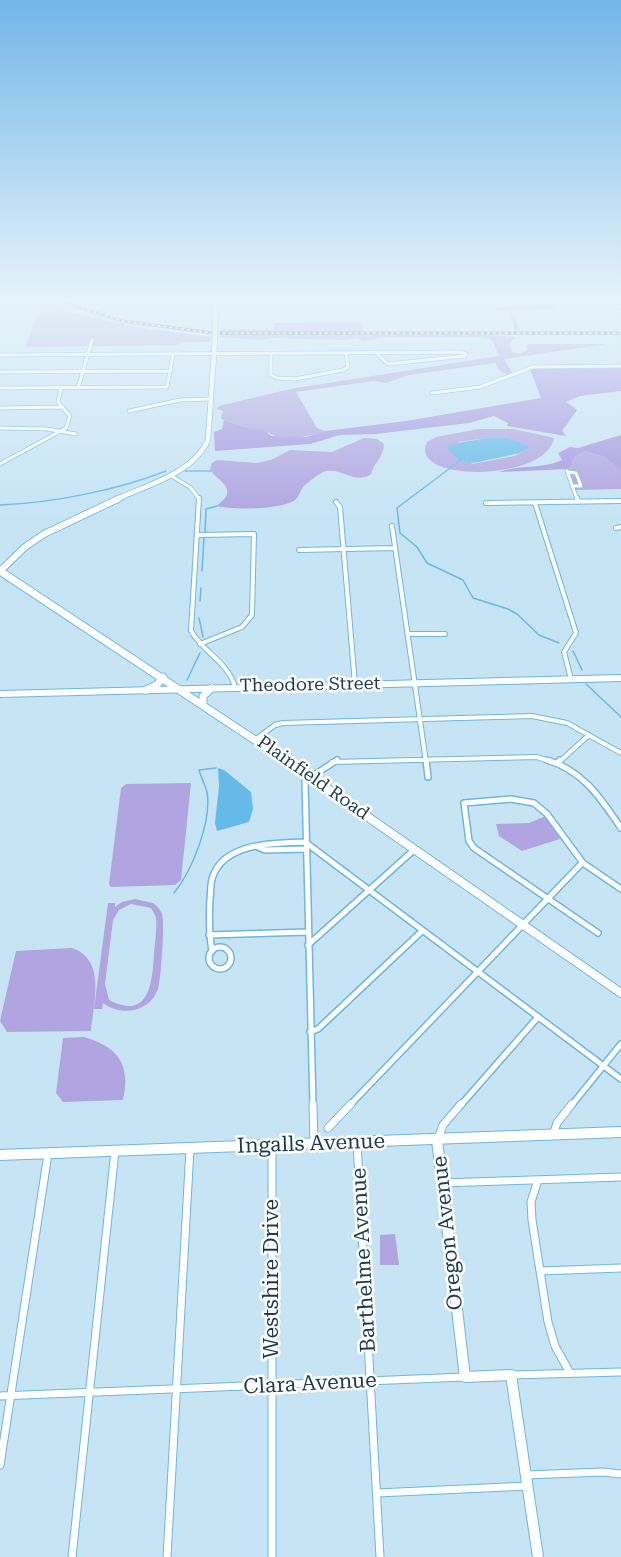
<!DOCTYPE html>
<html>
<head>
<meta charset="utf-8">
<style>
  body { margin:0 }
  canvas { display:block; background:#c7e4f5 }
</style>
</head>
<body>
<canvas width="621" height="1557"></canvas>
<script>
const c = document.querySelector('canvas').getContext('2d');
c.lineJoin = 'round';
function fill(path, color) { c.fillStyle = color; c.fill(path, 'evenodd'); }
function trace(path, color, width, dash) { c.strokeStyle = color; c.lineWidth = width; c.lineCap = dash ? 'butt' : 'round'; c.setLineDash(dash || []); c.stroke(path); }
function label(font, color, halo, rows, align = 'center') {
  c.font = font + ' "Roboto Serif",serif'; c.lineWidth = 5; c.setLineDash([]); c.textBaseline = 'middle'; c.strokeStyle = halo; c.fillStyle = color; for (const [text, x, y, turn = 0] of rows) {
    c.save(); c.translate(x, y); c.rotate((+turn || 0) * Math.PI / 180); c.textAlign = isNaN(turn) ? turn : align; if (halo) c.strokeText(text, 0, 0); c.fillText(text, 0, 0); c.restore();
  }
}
const green = new Path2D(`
  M503 299H512L518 306 537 305 539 301 552 299 557 309H513L519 330 515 331 508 311H494L503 304Z
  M51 300 50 303 59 306 64 311 141 328 211 337V342H181L180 345 25 347 43 301Z
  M362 322 364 335H493L515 337 509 345 512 352 520 354 528 350 526 345 530 344H607L504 359 513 374 509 376 499 370 495 363 409 375 386 383 374 381 296 392 317 428 325 431C306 437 280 444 263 429H251L221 419 223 411 217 409 219 406 290 389 499 356 492 340 482 337H387L365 341 357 338 344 340 271 338 260 340 220 337V329L274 330V323Z
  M478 429H514L550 437 554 438C547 482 407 483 427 442L436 437ZM488 438H507L529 448 514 456 472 464 458 442Z
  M364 438 377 439 384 444C384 456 374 463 371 474 357 485 342 468 326 471 319 473 308 482 303 487 300 491 299 496 296 499 285 510 231 510 217 506 220 502 226 499 227 494 230 484 214 478 210 469L212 463 217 460 258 463 273 459 290 450 332 452Z
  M584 451 608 458H621V489L575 490 568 469 572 465 573 458Z
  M191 783 181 880 175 885 111 887 109 884 121 788 126 784Z
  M546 816 560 839 522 851 499 836 496 824 529 823Z
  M135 899 153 903C157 906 160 909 162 914 165 924 161 979 158 989 150 1012 121 1017 103 1003L102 1009H94L108 903H115V907L122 902ZM131 904 151 908 156 917C157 929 155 942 154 954 152 982 150 1021 109 1000L105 984 113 920 119 910Z
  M72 948C106 959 94 1003 91 1031L7 1032 0 1021 16 951Z
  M84 1037C118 1047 131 1064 123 1100L63 1102 56 1093 63 1038Z
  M395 1234 399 1265H380V1235Z`);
const forest = new Path2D(`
  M621 368V391L580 396 566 402 577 410 562 431 566 436 507 426 508 423 494 416 469 423 376 434 340 435 310 444 215 451 214 432 222 429 224 420 251 429H263L271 436 306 437 325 431 406 421 541 398 530 369Z
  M621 435V470L605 457 584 451 573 458 572 465 568 469 499 472C521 464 540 470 562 460L558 453 570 447 578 448Z`);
const water = new Path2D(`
  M488 438H507L528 446 529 448C518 455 510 455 498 458 474 462 466 470 447 448L451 444Z
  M218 768 224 770 251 792 253 809 249 822 217 831 215 823 219 786Z`);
const stream = new Path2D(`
  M461 460 397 508 400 533 417 547 427 563 463 580 473 598 508 609 517 614 539 635 559 643
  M185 471H211
  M0 505C52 503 118 490 166 471
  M205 533 206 509 217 506
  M202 571 204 537
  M200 601 201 588
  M199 618 203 637
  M573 651 582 670
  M187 680 200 653
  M586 684 621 717
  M174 893C192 871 212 821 207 792 205 785 201 777 199 770L216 768`);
const streetFar3 = new Path2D(`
  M131 307 132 299
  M377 354 388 364 465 356
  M0 355 460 352 466 354 465 356
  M271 355V375L277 378 295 379 343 370 348 367 346 354
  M0 372 171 371
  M0 388 167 387 173 355
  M78 388 92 340
  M432 393 480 387 533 367 621 366
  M0 408 62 407
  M129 411 180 400 210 399
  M0 428 47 429 76 434
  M0 464 66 428 70 416 58 402 61 388
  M567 471 577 499
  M567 472 576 473 581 486H572
  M170 475 191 488 199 499`);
const streetFar2 = new Path2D(`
  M199 498 191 631C204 653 228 662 235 687
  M577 498 578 502
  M336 502 340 507 355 684
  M486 503 621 501
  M535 503 576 633 564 652 571 679
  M392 526 426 762
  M616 528 621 527
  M197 535 254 534 252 615 242 627 200 644
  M299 550 395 548
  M408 634H445
  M256 739 275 725 283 723 532 716 567 723 621 753
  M332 762 537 757 552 762
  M559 762 589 735`);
const streetFar1 = new Path2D(`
  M426 760 428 777
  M547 760C584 771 601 799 621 828
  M557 763 560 760
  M258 847 265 850 305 849
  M598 933 474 848 469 841 464 803 511 799 534 803 547 814 583 863 621 889
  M209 935 308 932
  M308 945 415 849
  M209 958a11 11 0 1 1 22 0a11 11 0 1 1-22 0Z
  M212 951C209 934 209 916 210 899 211 892 210 883 213 876 225 842 276 843 305 842L621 1079
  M310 1032 318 1029 422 931
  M313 1106 305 781 337 760
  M349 1106 582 863
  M460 1106 538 1017
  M571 1106 621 1044`);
const street = new Path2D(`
  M313 1104 314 1144
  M328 1128 351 1104
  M553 1135 557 1123 572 1104
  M438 1139 443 1125 461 1104
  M357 1143 380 1557
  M272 1146V1557
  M538 1180 531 1202 532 1220 548 1322 555 1346 570 1373
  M442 1183 621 1177
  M540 1271 621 1268
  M511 1375 621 1372
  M0 1396 465 1377
  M0 1465 48 1154
  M527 1475 603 1472 621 1474
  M377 1493 528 1486
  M72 1557 115 1151
  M167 1557 190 1149`);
const secondaryFar2 = new Path2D(`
  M0 300 41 299
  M215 328 216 299
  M117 499C147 485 194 473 208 440L215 339`);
const secondaryFar1 = new Path2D(`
  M0 571 25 547 44 534 120 498
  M0 694 621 678`);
const secondary = new Path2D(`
  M437 1140 465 1377 511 1375 538 1557
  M0 1155 621 1132`);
const primaryFar1 = new Path2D(`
  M0 571 288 762
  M146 690 157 685 163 677
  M203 703V696L212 688`);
const primary = new Path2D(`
  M286 760 621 993`);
const rail = new Path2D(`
  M53 299 122 321 214 333H621`);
const secondaryBridge = new Path2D(`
  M41 299H66
  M215 328V339`);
const streetNames = [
  ["Theodore Street",310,685,-1],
  ["Plainfield Road",313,778,35]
];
const nearStreetnames = [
  ["Ingalls Avenue",311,1144,-2],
  ["Oregon Avenue",448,1233,-96],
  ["Barthelme Avenue",364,1260,-93],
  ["Westshire Drive",272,1279,-90],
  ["Clara Avenue",310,1384,-3]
];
fill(green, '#b1a5e1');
fill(forest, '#a797e0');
fill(water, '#65bae7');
trace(stream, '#65bae7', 1.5);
trace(streetFar3, '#6bb7e0', 4.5);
trace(streetFar2, '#6bb7e0', 6);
trace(streetFar1, '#6bb7e0', 8);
trace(street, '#6bb7e0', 9);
trace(secondaryFar2, '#6bb7e0', 6);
trace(secondaryFar1, '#6bb7e0', 8);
trace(secondary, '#6bb7e0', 12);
trace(primaryFar1, '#6bb7e0', 9);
trace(primary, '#6bb7e0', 10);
trace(streetFar3, '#fff', 3);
trace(streetFar2, '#fff', 4);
trace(streetFar1, '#fff', 5);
trace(street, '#fff', 7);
trace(secondaryFar2, '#fff', 4.5);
trace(secondaryFar1, '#fff', 6);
trace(secondary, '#fff', 10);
trace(primaryFar1, '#fff', 7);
trace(primary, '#fff', 8);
trace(rail, '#426172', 3);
trace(rail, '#fff', 1.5, [3]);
trace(secondaryBridge, '#6bb7e0', 6, []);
trace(secondaryBridge, '#fff', 4.5);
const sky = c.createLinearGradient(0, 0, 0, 517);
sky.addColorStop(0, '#73b6e8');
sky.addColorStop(0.58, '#e6f3fa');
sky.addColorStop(1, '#e6f3fa00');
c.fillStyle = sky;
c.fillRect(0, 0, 621, 517);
label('18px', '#1b3b4c', '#fff', streetNames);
label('21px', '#1b3b4c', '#fff', nearStreetnames);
</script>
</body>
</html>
